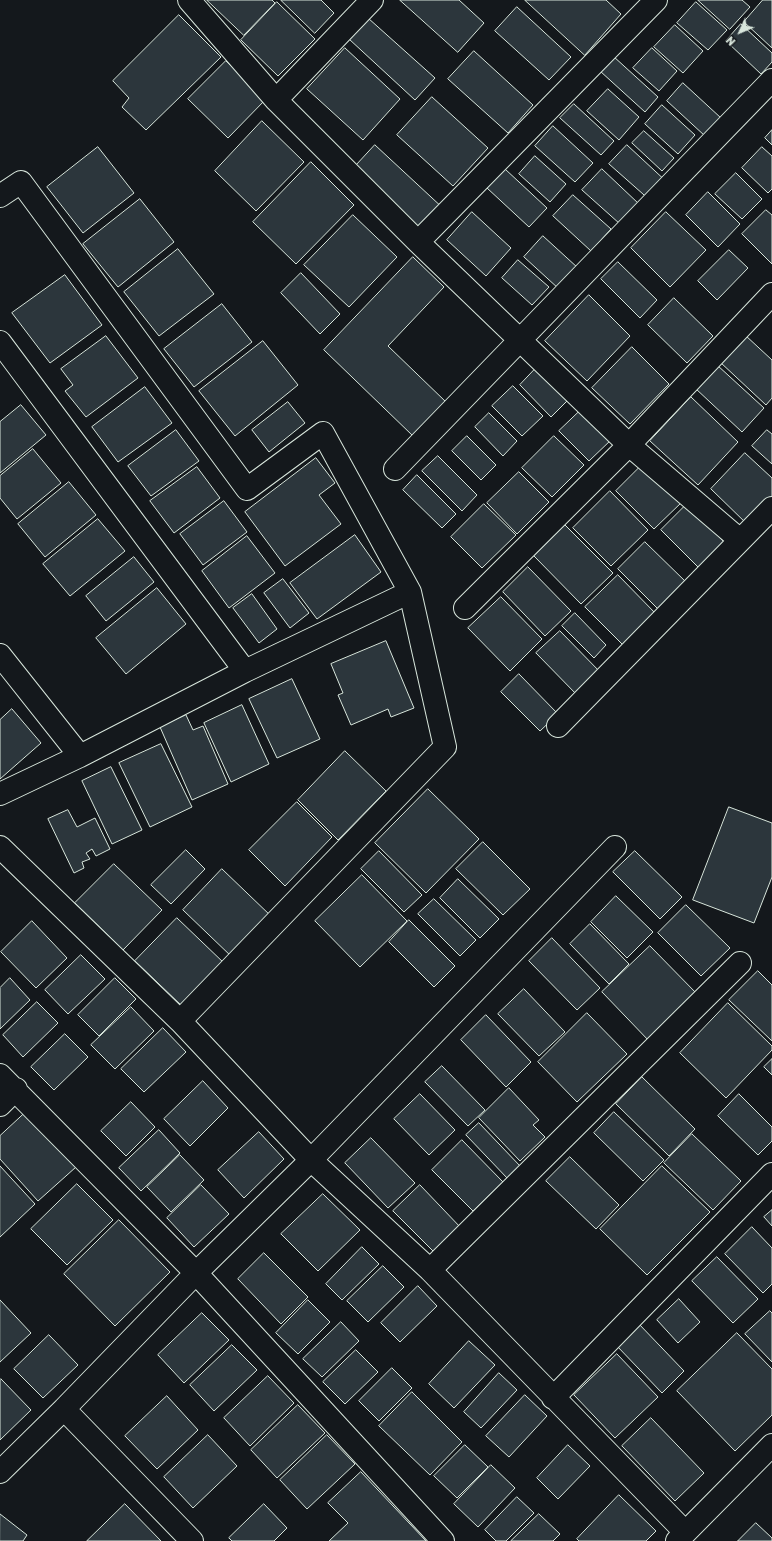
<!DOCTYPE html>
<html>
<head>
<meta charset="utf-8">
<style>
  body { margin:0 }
  #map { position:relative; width:772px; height:1541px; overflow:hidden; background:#14181c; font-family:Rubik,sans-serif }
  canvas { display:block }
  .north { position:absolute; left:720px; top:12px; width:40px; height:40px; -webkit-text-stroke:3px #14181c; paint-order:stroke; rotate:226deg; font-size:11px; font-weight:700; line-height:16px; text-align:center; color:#d8e6dc }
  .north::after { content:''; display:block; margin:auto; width:14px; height:18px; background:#d8e6dc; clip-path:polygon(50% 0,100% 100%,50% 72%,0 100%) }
</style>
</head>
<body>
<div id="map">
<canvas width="772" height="1541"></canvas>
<div class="north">N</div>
</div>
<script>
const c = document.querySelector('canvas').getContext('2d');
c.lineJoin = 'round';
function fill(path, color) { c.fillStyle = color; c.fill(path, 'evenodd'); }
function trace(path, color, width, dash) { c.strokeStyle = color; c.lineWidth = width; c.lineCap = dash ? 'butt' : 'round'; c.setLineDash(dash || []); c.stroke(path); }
const building = new Path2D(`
  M207 0H272L275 3 244 35Z
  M281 0H321L334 13 315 33Z
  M400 0H459L484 23 458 52Z
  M525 0H606L621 14 585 55Z
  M698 0H742L750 7 730 29Z
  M763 0H772V48L744 22Z
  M277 2 315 39 278 76 241 40Z
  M696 2 727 30 708 50 677 23Z
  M517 7 571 57 549 80 495 31Z
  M179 15 221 57 146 130 122 107 129 98 113 81Z
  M368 18 435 78 415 100 349 39Z
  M741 24 772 53V62L761 74 726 41Z
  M675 25 703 51 683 73 654 47Z
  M345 48 400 99 363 140 307 89Z
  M652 48 677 71 659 91 633 68Z
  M474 51 533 105 508 133 448 79Z
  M613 56 658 97 645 112 600 71Z
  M226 61 266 99 228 138 188 99Z
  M683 83 721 118 705 136 667 101Z
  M608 89 639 117 619 140 587 111Z
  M432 97 488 148 453 186 397 135Z
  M574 104 614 141 601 155 560 118Z
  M662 105 695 135 678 154 645 124Z
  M262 121 304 162 256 211 215 171Z
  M553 126 593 163 575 182 535 146Z
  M772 130V145L765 138Z
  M644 131 674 158 662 171 632 143Z
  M375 145 445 210 422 236 351 171Z
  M627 145 669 184 652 202 609 164Z
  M98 147 134 193 83 233 47 187Z
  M762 147 772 156V189L768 193 742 168Z
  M535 156 566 184 550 202 519 174Z
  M311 162 354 205 296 264 253 222Z
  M505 169 547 208 529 227 487 188Z
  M602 169 639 204 620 224 582 190Z
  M736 173 762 199 742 219 715 194Z
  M708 192 740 224 718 247 686 215Z
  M573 195 611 229 591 251 553 216Z
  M140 199 174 242 118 287 83 244Z
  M766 210 772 215V264L742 234Z
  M472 212 511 248 486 276 447 240Z
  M666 212 706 250 670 287 631 248Z
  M353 215 397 257 349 307 304 265Z
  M543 236 578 268 559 289 524 257Z
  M178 249 214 294 159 336 124 292Z
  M729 250 748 268 717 300 698 281Z
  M413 257 444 287 388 346 446 402 413 436 324 350Z
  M518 260 549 287 532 305 502 278Z
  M618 262 657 300 640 318 601 279Z
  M301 273 340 314 320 334 281 293Z
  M65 275 102 325 50 363 12 313Z
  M589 295 630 336 587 381 545 341Z
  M674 298 713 336 687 363 648 325Z
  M222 304 252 342 194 387 164 349Z
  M745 335 772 360V398L766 405 720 362Z
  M106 336 138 378 86 417 65 391 73 385 61 369Z
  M263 341 298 385 235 436 199 391Z
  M632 347 669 384 630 424 592 388Z
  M539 365 571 397 551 417 520 385Z
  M717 365 764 408 742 432 695 388Z
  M513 386 543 416 522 436 492 406Z
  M145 387 172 423 118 462 92 427Z
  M691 397 738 442 698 485 650 441Z
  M288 402 305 423 269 452 252 430Z
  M21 405 46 435 0 473V422Z
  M582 409 612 439 589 461 559 431Z
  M489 413 517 441 503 456 475 427Z
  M176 430 199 461 151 496 128 466Z
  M767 430 772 434V464L752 446Z
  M467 436 496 465 481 480 452 451Z
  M554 436 584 465 552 497 522 468Z
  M33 449 61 483 17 519 0 498V476Z
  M745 453 772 478V501L749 526 711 489Z
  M438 456 477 495 462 511 422 471Z
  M316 458 335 483 319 495 341 524 285 566 245 512Z
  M645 462 683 501 654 529 616 491Z
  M197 467 220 498 174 533 150 501Z
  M519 472 549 502 517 534 487 503Z
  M417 475 456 514 442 528 403 490Z
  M69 482 96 515 45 557 18 524Z
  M610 491 648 530 611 566 573 528Z
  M224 501 247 532 203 565 180 534Z
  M484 504 516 535 482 568 451 537Z
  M687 504 725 543 699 568 661 530Z
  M98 519 125 551 70 596 43 564Z
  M565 525 613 573 581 604 534 556Z
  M355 535 381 572 317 619 290 583Z
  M247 536 275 573 229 608 202 571Z
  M645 542 687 583 659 610 618 569Z
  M134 557 154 582 106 621 86 596Z
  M528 567 571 611 545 636 503 592Z
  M618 575 657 615 625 647 585 607Z
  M283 579 309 613 290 628 264 593Z
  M157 588 186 624 126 674 96 638Z
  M252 594 277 629 259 643 233 608Z
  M501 597 542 639 510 671 468 628Z
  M575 613 606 645 594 658 562 626Z
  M560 631 602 674 578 696 536 653Z
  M386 641 414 708 391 717 388 709 351 725 338 695 343 693 331 664Z
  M519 674 558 714 540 731 501 692Z
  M292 679 320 739 277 758 249 699Z
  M242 705 269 764 231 782 204 723Z
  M12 709 41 743 0 779V720Z
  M186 715 193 730 203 726 228 784 192 800 160 727Z
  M161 744 192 807 150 827 119 763Z
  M345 751 386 791 338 840 298 800Z
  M111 767 142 830 112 844 82 781Z
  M428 789 479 839 426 893 375 843Z
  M297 802 332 837 285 886 249 850Z
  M729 807 772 823V877L754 923 693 900Z
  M68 810 77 827 95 818 110 849 96 856 92 849 86 853 90 859 82 862 84 868 74 873 48 819Z
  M483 842 530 889 503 915 456 869Z
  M186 850 205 869 171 904 151 885Z
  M379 851 422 895 404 912 361 869Z
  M635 851 682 897 660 919 613 872Z
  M114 864 162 910 123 950 75 903Z
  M222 869 272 917 233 958 183 910Z
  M362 875 407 921 360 967 315 921Z
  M458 879 499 919 480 938 440 898Z
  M616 896 653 932 627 958 591 922Z
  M434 899 476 940 460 956 418 914Z
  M686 905 730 948 701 976 658 933Z
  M177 918 225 964 183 1007 135 961Z
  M409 920 455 966 434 987 389 942Z
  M32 921 67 958 36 988 1 952Z
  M590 924 629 964 609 984 570 944Z
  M552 938 600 988 577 1010 529 961Z
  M650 946 698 995 650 1042 602 992Z
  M81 955 105 979 68 1014 45 990Z
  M758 971 772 985V1041L729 1000Z
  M10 978 30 1000 0 1029V988Z
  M115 978 136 999 99 1036 78 1015Z
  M524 989 565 1032 539 1056 498 1014Z
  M37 1002 58 1023 23 1057 3 1035Z
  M728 1003 772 1046V1050L726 1098 680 1053Z
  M131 1007 154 1031 115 1069 91 1045Z
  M587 1013 627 1054 577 1102 538 1062Z
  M486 1015 531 1062 506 1087 461 1040Z
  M163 1028 186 1052 144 1092 121 1069Z
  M65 1034 88 1057 54 1090 31 1067Z
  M772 1059V1075L764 1067Z
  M442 1066 485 1110 468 1126 425 1082Z
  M642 1077 695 1129 669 1156 616 1104Z
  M203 1081 228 1108 190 1146 164 1119Z
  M509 1088 539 1120 533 1125 545 1137 520 1161 479 1118Z
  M420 1094 455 1130 429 1155 394 1119Z
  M739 1094 772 1127V1141L758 1155 718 1116Z
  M131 1102 155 1127 126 1156 101 1131Z
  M26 1112 76 1167 38 1201 0 1159V1136Z
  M614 1112 664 1160 643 1181 594 1133Z
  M479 1123 521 1167 508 1179 466 1135Z
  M159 1130 180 1153 141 1191 119 1168Z
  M259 1132 284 1159 244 1198 218 1170Z
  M692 1134 741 1181 713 1210 664 1163Z
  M371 1138 415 1183 388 1208 345 1163Z
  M462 1140 503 1182 473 1211 432 1170Z
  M180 1155 204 1180 171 1212 147 1187Z
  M570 1157 619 1205 596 1229 546 1181Z
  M0 1166 35 1204 0 1237Z
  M662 1166 710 1212 647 1275 600 1229Z
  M77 1184 113 1220 67 1265 31 1229Z
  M201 1185 229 1214 194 1247 167 1218Z
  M420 1185 462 1229 436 1254 393 1211Z
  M323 1194 360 1230 318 1271 281 1234Z
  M772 1210V1226L764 1217Z
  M119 1220 170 1272 115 1326 64 1274Z
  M752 1227 772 1248V1284L763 1293 725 1254Z
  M362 1247 379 1264 342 1300 326 1284Z
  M264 1253 308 1297 281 1324 238 1279Z
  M717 1257 758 1299 733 1323 692 1281Z
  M383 1266 404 1287 368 1322 347 1301Z
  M418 1286 437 1306 400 1342 381 1323Z
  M679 1299 700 1322 678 1343 657 1320Z
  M0 1300 31 1333 0 1362Z
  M308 1300 330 1322 298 1354 276 1333Z
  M770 1311 772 1313V1362L745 1334Z
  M202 1313 229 1340 184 1383 158 1355Z
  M341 1322 359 1341 322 1377 303 1359Z
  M638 1323 684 1371 662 1393 616 1345Z
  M737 1333 772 1369V1415L735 1451 677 1391Z
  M49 1335 78 1365 43 1398 14 1369Z
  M469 1341 495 1365 454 1408 429 1384Z
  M232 1345 257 1370 214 1411 190 1385Z
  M356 1350 378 1372 345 1404 323 1382Z
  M617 1354 658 1397 615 1438 574 1395Z
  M392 1368 412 1388 379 1421 359 1401Z
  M499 1373 517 1390 481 1428 464 1412Z
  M268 1376 294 1403 250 1446 224 1418Z
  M1 1379 31 1410 0 1440V1380Z
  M412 1392 462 1442 430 1475 379 1426Z
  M525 1395 547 1416 509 1457 486 1436Z
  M167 1396 198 1430 157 1469 125 1436Z
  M298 1405 325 1433 277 1478 251 1450Z
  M651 1418 704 1473 675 1501 622 1446Z
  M208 1435 237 1466 193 1508 164 1477Z
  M327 1435 355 1464 307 1509 280 1480Z
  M465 1445 488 1467 457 1498 434 1476Z
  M568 1445 590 1466 558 1499 537 1478Z
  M491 1465 515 1488 478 1527 454 1504Z
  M361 1472 426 1541H329L348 1523 328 1503Z
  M619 1495 656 1531 646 1541H579L577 1539Z
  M517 1497 534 1513 506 1541H496L485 1530Z
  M125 1504 161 1541H87Z
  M264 1504 287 1528 274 1541H232L229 1538Z
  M0 1514 27 1535 23 1541H0Z
  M539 1514 560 1534 553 1541H511Z
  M756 1523 772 1538V1541H738Z`);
const minor = new Path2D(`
  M189 0 276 100 418 242 629 445 740 540
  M276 100 372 0
  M0 196 21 182 247 489 323 433 410 592 445 747 180 1021
  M418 242 656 0
  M0 342 245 671
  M395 469 772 80
  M465 608 629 445 772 294
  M0 655 80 756
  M558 726 772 508
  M0 794 80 756 245 671 410 592
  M0 847 180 1021 311 1160 430 1270 685 1532
  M0 1075 196 1273 443 1541
  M0 1105 16 1089
  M430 1270 740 963
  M553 1398 772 1174
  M64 1409 192 1541
  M0 1472 64 1409 196 1273 311 1160 615 847
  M677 1541 772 1445`);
fill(building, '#2c363c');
trace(building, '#d8e6dc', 1);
trace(minor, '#d8e6dc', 24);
trace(minor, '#14181c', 22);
</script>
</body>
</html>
